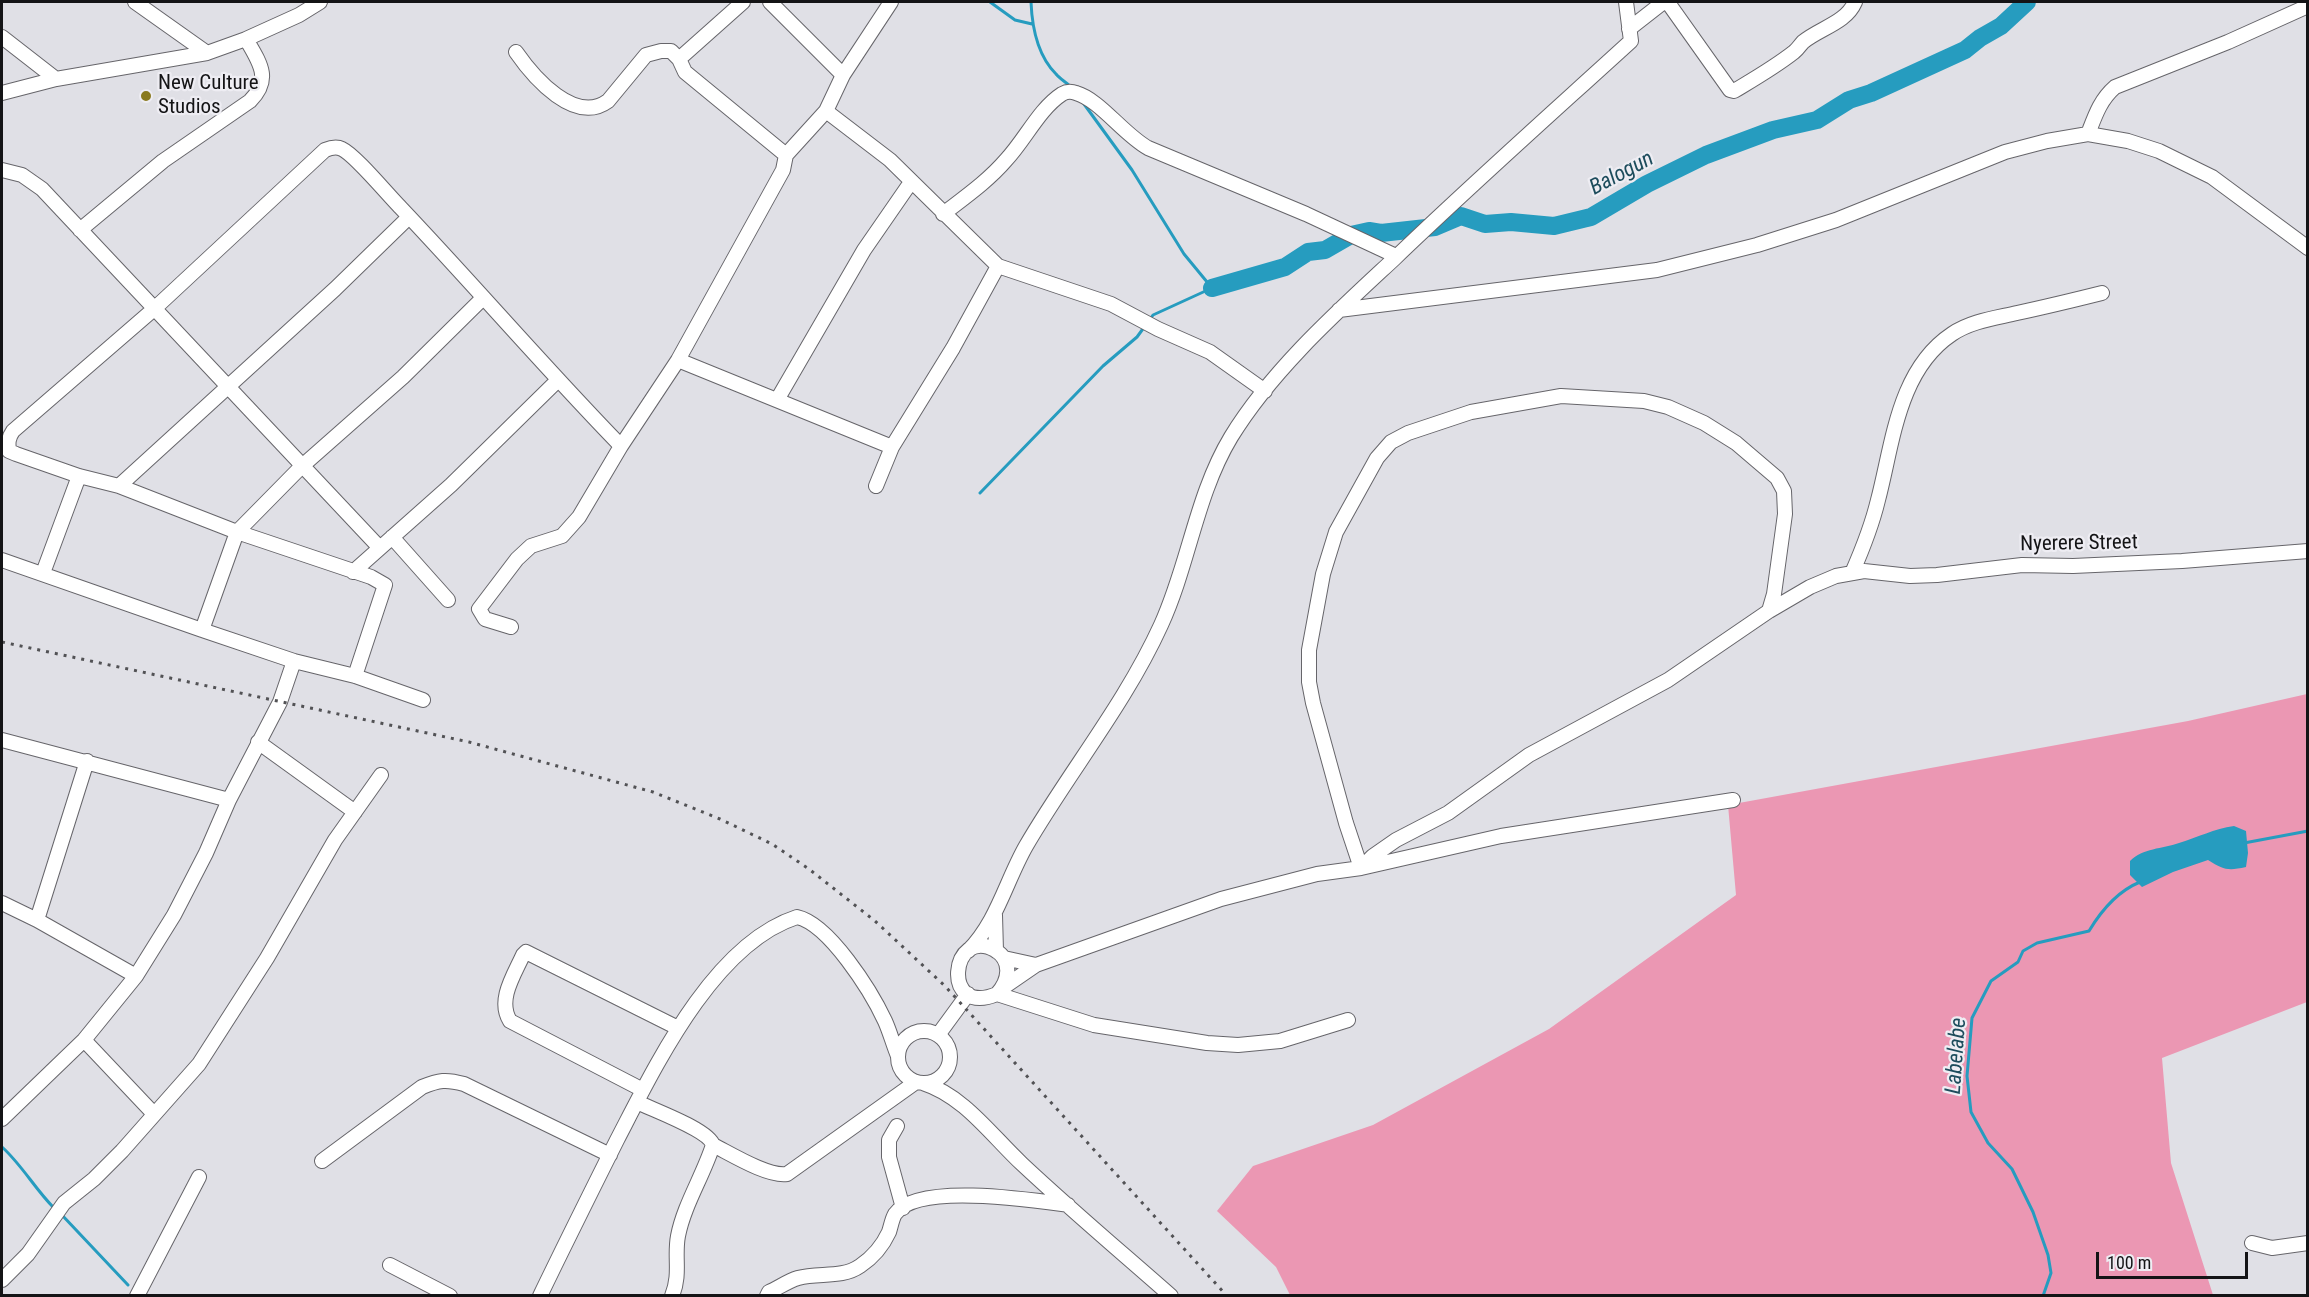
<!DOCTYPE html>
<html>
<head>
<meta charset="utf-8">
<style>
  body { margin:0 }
  #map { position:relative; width:2309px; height:1297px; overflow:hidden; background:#e0e0e6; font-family:"Roboto Condensed",sans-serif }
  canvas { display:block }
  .frame { position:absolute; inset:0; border:3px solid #141416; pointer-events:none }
  .scale { position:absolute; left:2096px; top:1252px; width:152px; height:27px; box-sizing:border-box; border:3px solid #141416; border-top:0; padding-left:8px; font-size:18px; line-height:21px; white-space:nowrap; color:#141416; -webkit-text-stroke:4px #eeedf3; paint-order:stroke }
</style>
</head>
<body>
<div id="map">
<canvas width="2309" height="1297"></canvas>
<div class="frame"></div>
<div class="scale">100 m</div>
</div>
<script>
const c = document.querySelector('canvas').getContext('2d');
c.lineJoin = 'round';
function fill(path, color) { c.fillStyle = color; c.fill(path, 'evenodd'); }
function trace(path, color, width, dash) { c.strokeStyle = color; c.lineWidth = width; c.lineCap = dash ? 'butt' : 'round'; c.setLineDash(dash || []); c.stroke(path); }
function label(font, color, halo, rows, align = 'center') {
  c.font = font + ' "Roboto Condensed",sans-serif'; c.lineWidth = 4.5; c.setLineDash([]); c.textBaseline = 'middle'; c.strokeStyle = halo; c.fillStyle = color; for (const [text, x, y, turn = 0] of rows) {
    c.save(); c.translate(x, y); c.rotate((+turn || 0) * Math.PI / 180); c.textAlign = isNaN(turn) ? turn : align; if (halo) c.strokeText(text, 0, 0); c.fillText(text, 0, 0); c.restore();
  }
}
const green = new Path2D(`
  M2307 694V1002L2162 1058 2171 1163 2213 1295H1290L1276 1267 1217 1211 1253 1166 1373 1125 1549 1029 1736 895 1728 805 2188 721Z`);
const water = new Path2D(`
  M2234 826 2246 831 2248 853 2246 867C2228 871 2224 870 2208 860L2173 872 2142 887 2130 875V861C2143 848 2162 849 2179 843 2198 837 2214 829 2234 826Z`);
const stream = new Path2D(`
  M990 2 1015 20 1032 24
  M1031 2C1032 27 1037 55 1056 74 1060 79 1066 82 1071 87
  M1084 104 1132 170 1184 254 1212 288 1153 315 1149 321
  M980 493 1103 366 1137 337 1145 326
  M2244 843 2308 831
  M2 1147C22 1165 35 1189 54 1208
  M61 1214 128 1285
  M2043 1296 2051 1273 2048 1255 2033 1212 2012 1169 1988 1143 1971 1112 1967 1076 1972 1018 1991 981 2018 962 2023 951 2037 943 2089 931C2101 911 2118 891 2140 882`);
const river = new Path2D(`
  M1212 288 1285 267 1308 252 1325 250 1351 235 1369 231 1381 233 1435 227 1461 216 1485 224 1511 222 1554 226 1591 217 1647 184 1706 155 1773 130 1817 120 1849 100 1871 93 1965 50 1980 38 2001 26 2027 2`);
const minor = new Path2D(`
  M135 2 207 53
  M770 2 843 75
  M1629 29 1661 4 1666 2 1669 4 1730 90 1734 91C1754 79 1775 67 1794 52 1798 49 1800 45 1803 42 1820 28 1846 23 1855 2
  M2 37 56 79
  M516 52C534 78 575 125 608 101L646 55 661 51H671L679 59 685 72 786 155
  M679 59 743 2
  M2 93 56 79 207 53 246 39 299 15 320 2
  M826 111 890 160 998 266 1111 304 1158 329 1210 352 1265 391
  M2088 134C2095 116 2100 100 2115 87L2228 42 2308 6
  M2 170 22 175 42 189 379 547
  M943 214C965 197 988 181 1006 160 1025 140 1039 109 1062 94 1067 91 1071 91 1076 93 1100 100 1123 134 1148 148L1306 214 1396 256
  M80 230 163 161 250 101C272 79 260 63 246 39
  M1339 310 1657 270 1757 245 1836 220 2005 152 2047 141 2088 134 2128 141 2159 151 2212 177 2308 248
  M678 360 892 447
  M777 400 864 250 911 182
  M119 486 335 289 409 217
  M876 486 892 447 953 348 998 266
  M392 537 448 600
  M2 560 202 630 294 661 355 676 423 700
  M353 572 451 485 557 381
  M43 573 79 476
  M1852 573C1863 548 1872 525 1878 500 1893 443 1898 370 1952 334 1971 321 1996 318 2017 313 2045 307 2074 300 2102 293
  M511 627 485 619 479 609 517 559 531 546 562 536 579 517 621 446 678 360 783 170 786 155 826 111 843 75 891 2
  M202 630 237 532 301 467 403 377 483 298
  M355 676 385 585 371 577 237 532 119 486 79 476 16 454 9 451C8 443 8 438 13 431L154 309 325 150C330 148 336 146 342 149 355 155 388 195 400 207 475 286 545 368 621 446
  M2 740 229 800
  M258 742 355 812
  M1733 800 1501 836 1361 868 1346 823 1313 703 1309 682V650L1323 574 1336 532 1377 458 1391 442 1408 433 1471 412 1561 396 1644 401 1668 407 1704 423 1736 443 1777 478 1784 491 1785 514 1774 594 1769 611
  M2 903 37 920 136 976
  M995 915 996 951
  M37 920 87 761
  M968 951C997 922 1006 881 1026 846 1069 772 1125 704 1161 625 1189 564 1196 495 1231 437 1272 370 1337 312 1394 259 1471 185 1552 113 1631 41L1626 2
  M1004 958 1036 965
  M1004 987 1036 965 1221 899 1317 874 1361 868 1373 856 1396 840 1448 813 1529 755 1668 680 1769 611 1810 587 1836 576 1864 571 1910 576 1937 575 2022 565 2073 566 2182 561 2308 551
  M997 994C1009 981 1013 961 995 950 951 925 940 1018 997 994L1094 1025 1207 1043 1238 1045 1280 1041 1348 1020
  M898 1057a26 26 0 1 1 52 0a26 26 0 1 1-52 0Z
  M938 1035 968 994
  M84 1040 154 1114
  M923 1083C964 1096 991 1135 1022 1164 1070 1209 1121 1252 1171 1296
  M643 1090 510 1021C497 1000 514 975 523 955L526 952 678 1028
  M637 1102C653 1110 709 1130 713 1145 703 1176 684 1205 678 1236 674 1257 681 1274 672 1296
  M2 1119 84 1040 136 976 174 915 206 853 229 800 280 702 294 661
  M897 1126 889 1140V1157L903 1208
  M713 1145C731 1154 768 1177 787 1174L916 1082
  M322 1161 422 1087C439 1080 446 1079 464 1084L610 1155
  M2252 1243 2272 1248 2308 1243
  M390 1265 450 1296
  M2 1280 28 1254 64 1203 94 1179 122 1151 199 1064 267 958 335 840 381 775
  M137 1296 199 1177
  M540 1296C565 1244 591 1192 617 1140 655 1067 713 944 797 917 829 924 871 991 885 1021 890 1032 893 1044 898 1056
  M767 1296 769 1292C778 1288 788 1281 798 1278 819 1272 841 1279 860 1266 872 1258 883 1245 889 1232 891 1226 892 1219 895 1214 917 1182 1033 1200 1068 1205`);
const rail = new Path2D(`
  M2 642 469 742 653 792 720 819 772 844 809 869 875 921 945 986 1227 1296`);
const markers = [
  [146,96,6,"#89791d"]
];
const poiNames = [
  ["New Culture",158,84],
  ["Studios",158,108]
];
const streetNames = [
  ["Nyerere Street",2079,544,-1]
];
const waterNames = [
  ["Balogun",1622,174,-28],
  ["Labelabe",1957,1056,-86]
];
fill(green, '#eb97b3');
fill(water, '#269cbf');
trace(stream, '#269cbf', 3);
trace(river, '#269cbf', 18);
trace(minor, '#66656a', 16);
trace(minor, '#fff', 14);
trace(rail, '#525255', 3, [3, 6]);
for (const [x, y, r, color] of markers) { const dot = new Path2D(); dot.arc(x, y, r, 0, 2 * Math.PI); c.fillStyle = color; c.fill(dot); trace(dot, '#eeedf3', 2); }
label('21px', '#141416', '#eeedf3', poiNames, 'left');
label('21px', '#141416', '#eeedf3', streetNames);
label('italic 22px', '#1d4c5c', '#eeedf3', waterNames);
</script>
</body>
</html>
